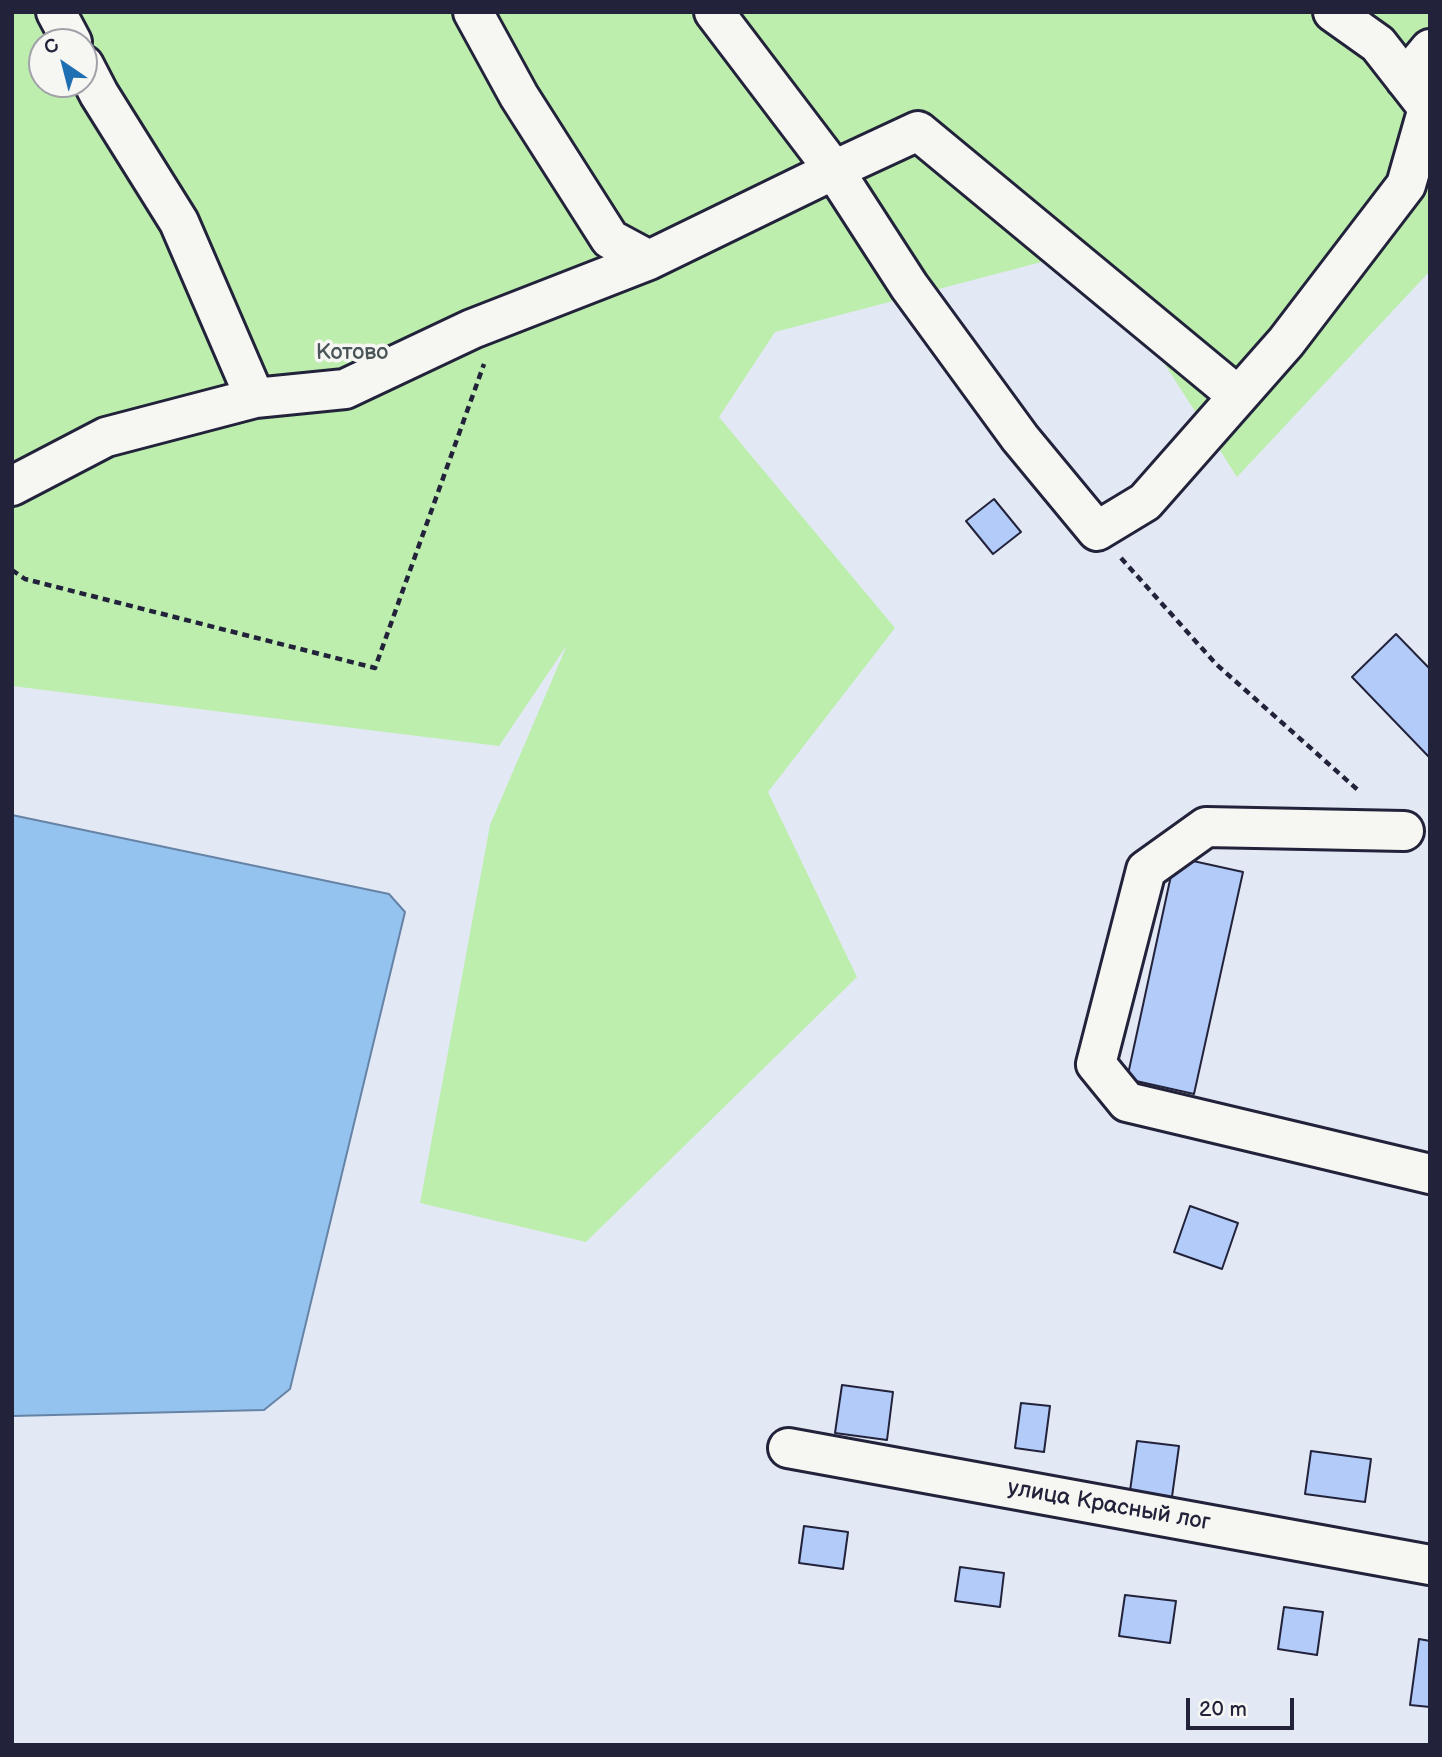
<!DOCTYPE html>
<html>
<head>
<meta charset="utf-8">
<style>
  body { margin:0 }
  #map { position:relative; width:1442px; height:1757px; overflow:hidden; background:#e2e9f4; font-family:"Balsamiq Sans",sans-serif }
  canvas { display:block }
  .frame { position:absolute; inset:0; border:14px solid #22223b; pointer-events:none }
  .north { position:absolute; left:28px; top:28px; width:70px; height:70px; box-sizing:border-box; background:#f6f6f2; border:2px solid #a1a1a9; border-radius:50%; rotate:325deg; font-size:19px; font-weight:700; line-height:28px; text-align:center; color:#22223b }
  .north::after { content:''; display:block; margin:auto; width:24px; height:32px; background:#1f6fb2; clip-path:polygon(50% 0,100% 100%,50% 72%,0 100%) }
  .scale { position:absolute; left:1186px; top:1698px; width:108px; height:32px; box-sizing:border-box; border:4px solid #22223b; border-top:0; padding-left:9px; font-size:21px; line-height:24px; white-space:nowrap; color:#22223b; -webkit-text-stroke:5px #f6f6f2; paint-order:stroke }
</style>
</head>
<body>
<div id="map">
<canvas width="1442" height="1757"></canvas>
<div class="frame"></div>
<div class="north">С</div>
<div class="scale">20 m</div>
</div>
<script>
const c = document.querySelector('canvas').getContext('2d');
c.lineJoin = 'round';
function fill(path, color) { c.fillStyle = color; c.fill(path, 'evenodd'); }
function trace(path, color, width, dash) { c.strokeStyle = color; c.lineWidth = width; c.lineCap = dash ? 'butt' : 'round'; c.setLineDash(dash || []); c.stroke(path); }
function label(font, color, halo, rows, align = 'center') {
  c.font = font + ' "Balsamiq Sans",sans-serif'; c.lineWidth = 7; c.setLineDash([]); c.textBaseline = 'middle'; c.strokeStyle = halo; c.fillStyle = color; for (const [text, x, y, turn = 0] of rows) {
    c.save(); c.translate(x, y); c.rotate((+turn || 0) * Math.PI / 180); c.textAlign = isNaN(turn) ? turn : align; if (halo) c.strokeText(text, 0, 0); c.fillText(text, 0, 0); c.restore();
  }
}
const green = new Path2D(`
  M12 12H1430V271L1237 477 1091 249 775 332 719 417 895 628 768 792 857 977 586 1242 420 1203 490 825 567 645 499 746 12 686ZM42 42H84V84H42Z`);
const water = new Path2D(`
  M12 815 389 894 405 912 290 1389 264 1410 12 1416Z`);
const building = new Path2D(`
  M994 499 1021 532 993 554 966 521Z
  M1396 634 1430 669 1429 757 1352 677Z
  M1175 857 1243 872 1194 1094 1127 1079Z
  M1190 1206 1238 1223 1222 1269 1174 1252Z
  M842 1385 893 1392 887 1440 835 1433Z
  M1021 1403 1050 1406 1044 1452 1015 1448Z
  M1137 1441 1179 1446 1171 1504 1129 1498Z
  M1311 1451 1371 1459 1365 1502 1305 1494Z
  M804 1526 848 1532 843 1569 799 1563Z
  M960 1567 1004 1573 1000 1607 955 1601Z
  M1125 1595 1176 1601 1170 1643 1119 1636Z
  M1284 1607 1323 1612 1317 1655 1278 1649Z
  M1419 1639 1430 1641V1707L1410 1705Z`);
const path = new Path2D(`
  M1121 558 1216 664 1359 791
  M12 570 25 579 375 668 484 364`);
const minor = new Path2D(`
  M56 12 72 42
  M473 12 519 96 610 239 649 260 834 170 918 131 1238 396
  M714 12 834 170 909 286 1020 438 1097 531 1145 502 1286 342 1406 185 1428 108 1378 44 1333 12
  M84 65 99 94 179 222 255 398 345 389 472 329 649 260
  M1405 79 1430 49
  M12 486 106 437 255 398
  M1404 831 1206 827 1146 870 1096 1064 1127 1102 1430 1174
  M788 1448 1430 1565`);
const parkNames = [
  ["Котово",352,353]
];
const streetNames = [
  ["улица Красный лог",1109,1506,10]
];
fill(green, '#bdeead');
fill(water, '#93c3ee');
trace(water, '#6683a6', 2);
fill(building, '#b2cbf9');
trace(building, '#22223b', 2);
trace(minor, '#22223b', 44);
trace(path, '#22223b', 4.5, [7, 5]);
trace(minor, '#f6f6f2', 38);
label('23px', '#495558', '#f6f6f2', parkNames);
label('23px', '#22223b', '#f6f6f2', streetNames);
</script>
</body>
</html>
